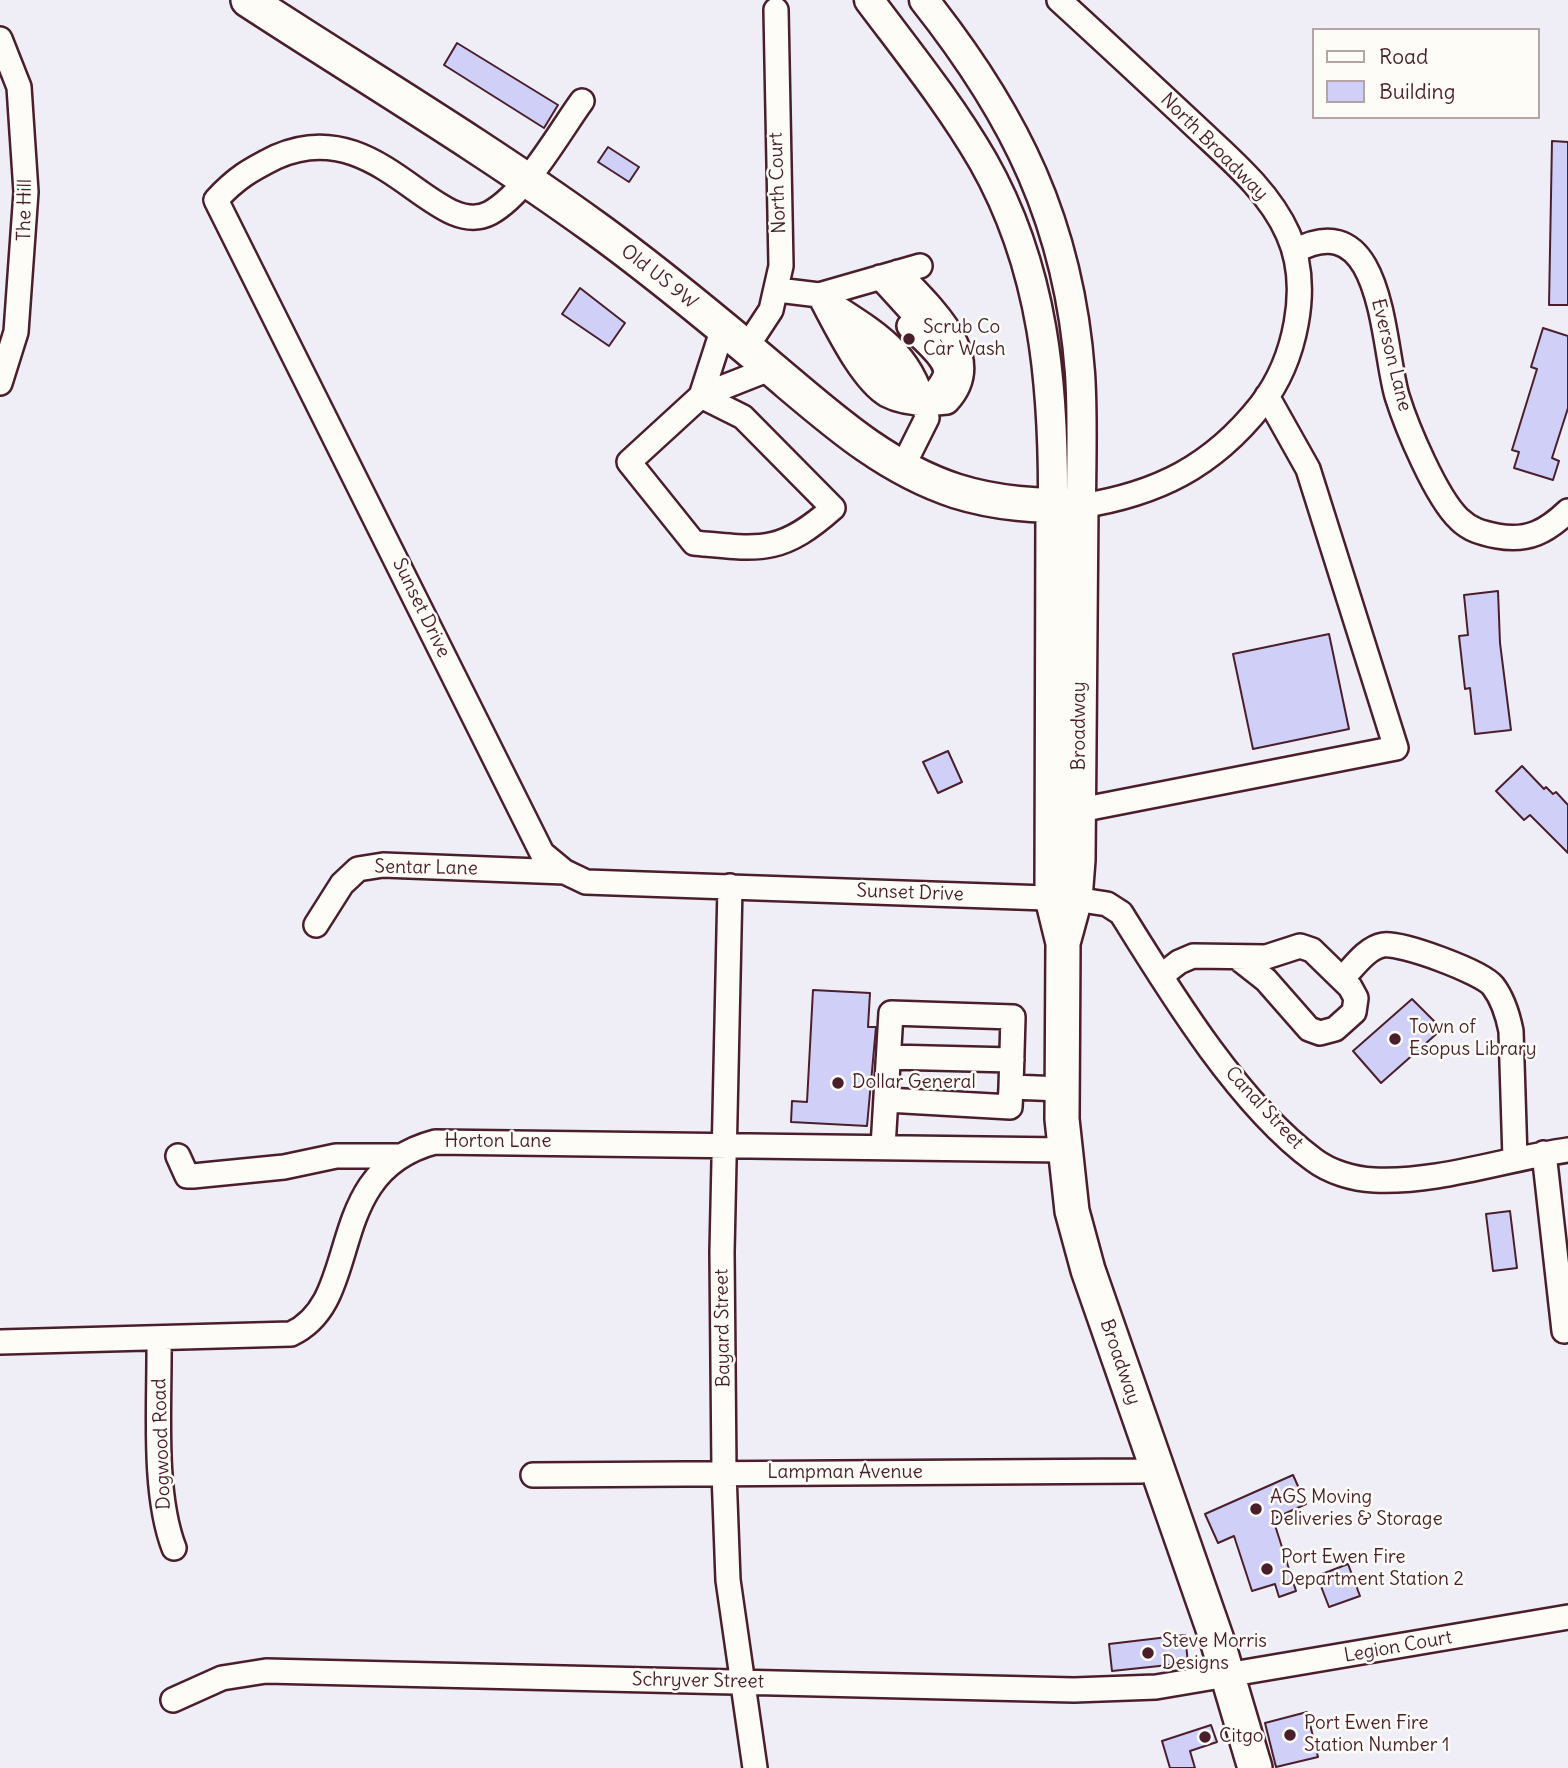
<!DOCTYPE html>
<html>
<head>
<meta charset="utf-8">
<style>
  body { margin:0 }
  #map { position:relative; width:1568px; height:1768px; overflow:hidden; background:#efeef7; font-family:Delius,sans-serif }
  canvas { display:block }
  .legend { position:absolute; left:1312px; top:28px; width:228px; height:91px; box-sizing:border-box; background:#fdfcf7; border:2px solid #b5a4a5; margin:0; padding:9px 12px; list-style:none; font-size:21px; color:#4a1f2b }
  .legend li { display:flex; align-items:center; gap:14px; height:35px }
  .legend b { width:35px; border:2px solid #b5a4a5 }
</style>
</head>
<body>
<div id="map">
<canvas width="1568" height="1768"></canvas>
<ul class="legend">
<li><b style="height:9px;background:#fdfcf7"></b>Road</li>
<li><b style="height:19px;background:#cfcff8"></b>Building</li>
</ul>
</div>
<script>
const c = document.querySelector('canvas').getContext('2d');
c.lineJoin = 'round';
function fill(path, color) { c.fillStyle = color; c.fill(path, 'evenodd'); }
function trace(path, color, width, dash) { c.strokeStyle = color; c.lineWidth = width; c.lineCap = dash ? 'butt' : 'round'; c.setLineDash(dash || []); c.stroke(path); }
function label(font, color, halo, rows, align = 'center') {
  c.font = font + ' Delius,sans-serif'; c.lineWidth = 5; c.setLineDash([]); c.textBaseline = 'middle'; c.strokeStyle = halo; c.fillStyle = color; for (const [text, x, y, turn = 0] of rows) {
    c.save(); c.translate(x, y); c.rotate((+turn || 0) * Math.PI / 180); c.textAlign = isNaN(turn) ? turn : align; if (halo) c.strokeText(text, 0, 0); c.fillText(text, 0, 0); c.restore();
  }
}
const building = new Path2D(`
  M457 43 558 105 544 128 444 65Z
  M1552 141 1568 142V305H1549Z
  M608 147 639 167 629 182 598 162Z
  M580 288 625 323 609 346 562 314Z
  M1543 328 1568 336V408L1552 458 1559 461 1553 480 1514 468 1519 452 1512 450 1537 369 1531 367Z
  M1498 591 1500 643 1511 730 1475 734 1470 688 1465 689 1459 636 1468 635 1464 595Z
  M1329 634 1349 729 1253 749 1233 654Z
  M948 751 962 782 938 793 923 762Z
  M1522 766 1544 789 1546 787 1553 794 1556 792 1568 805V853L1530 815 1524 820 1496 791Z
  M813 990 870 993 868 1027H876L867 1126 791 1122 792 1101 807 1102Z
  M1412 999 1442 1029 1381 1083 1353 1051Z
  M1510 1211 1517 1268 1493 1271 1486 1214Z
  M1293 1475 1306 1504 1273 1519 1296 1591 1279 1597 1275 1584 1252 1591 1234 1536 1218 1543 1205 1514Z
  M1348 1564 1360 1596 1329 1607 1317 1576Z
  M1185 1635 1188 1663 1112 1671 1109 1644Z
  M1307 1712 1318 1757 1276 1767 1265 1723Z
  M1211 1725 1217 1742 1190 1751 1195 1768H1170L1162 1741Z`);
const minor = new Path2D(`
  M1059 0C1105 42 1150 84 1195 126 1229 158 1269 191 1288 234 1312 287 1295 361 1261 405 1212 467 1157 494 1081 506
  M0 39 19 87 26 192 16 332 0 383
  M582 101C558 134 526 193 490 213 435 242 378 111 276 157 250 170 236 178 216 200L542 853 565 872 586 882 1075 899 1107 904 1121 913C1170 992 1239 1105 1314 1160 1330 1172 1353 1179 1374 1180 1439 1183 1504 1159 1568 1150
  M1295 251C1384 203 1382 345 1397 396 1407 428 1436 497 1459 519 1470 530 1482 533 1497 536 1528 542 1547 531 1568 511
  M880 277 931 333
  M778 290 819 295 920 266
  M819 295C834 322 860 379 887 395 904 404 929 404 947 402 989 357 930 306 898 272
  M824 299C876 333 915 352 927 418L902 468
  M848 326 922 402
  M909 326C919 337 950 360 945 376 942 386 931 396 925 404
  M746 348 771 310 781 266 776 10
  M701 396 743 417 833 508C780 555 760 549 694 543L629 462 701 396 772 368
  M701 396 723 328
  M1080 810 1396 748 1308 469 1267 396
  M730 886 722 1252 724 1473 728 1580 755 1768
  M316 925 342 884 358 869 383 865 565 872
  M1161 976 1179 962 1193 956 1266 957 1300 946 1312 950 1350 987 1356 998 1354 1012 1335 1029 1320 1033 1309 1029 1266 980 1238 958
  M1342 979C1353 968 1366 948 1383 945 1401 942 1482 972 1493 986 1503 999 1508 1016 1511 1031L1515 1159
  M889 1057 1012 1060
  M887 1100 1010 1107 1011 1087
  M883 1147 891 1013 1013 1017 1011 1087 1062 1089
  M1544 1153 1564 1331
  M178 1156 187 1176H193L284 1167 336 1156H399
  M159 1338C160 1401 152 1491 174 1548
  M0 1342 291 1334C365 1300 321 1172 435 1142L1063 1150
  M533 1475 1141 1471 1157 1467
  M173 1700 222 1678 266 1671 1074 1690 1156 1687 1568 1617`);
const major = new Path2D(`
  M869 0C908 52 950 104 983 161 1044 268 1054 385 1053 506
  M924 0C1016 116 1069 224 1080 373 1083 417 1081 462 1081 506`);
const highway = new Path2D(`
  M248 0C363 75 482 146 594 227 655 271 714 320 772 369 829 417 883 467 956 491 997 504 1038 506 1081 506L1078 860 1075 899 1063 943
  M1053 506 1052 898 1063 943 1062 1119 1072 1211 1088 1270 1217 1640 1255 1768`);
const markers = [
  [909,339,7,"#4a1f2b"],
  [1395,1039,7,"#4a1f2b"],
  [838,1083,7,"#4a1f2b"],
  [1256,1509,7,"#4a1f2b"],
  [1267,1569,7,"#4a1f2b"],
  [1148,1653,7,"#4a1f2b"],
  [1290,1735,7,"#4a1f2b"],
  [1205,1737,7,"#4a1f2b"]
];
const streetNames = [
  ["North Broadway",1214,147,45],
  ["North Court",778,183,-92],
  ["The Hill",25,210,-89],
  ["Old US 9W",659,277,38],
  ["Everson Lane",1391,355,76],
  ["Sunset Drive",421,608,64],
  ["Broadway",1080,726,-90],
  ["Sentar Lane",426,868,1],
  ["Sunset Drive",910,893,2],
  ["Canal Street",1264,1108,47],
  ["Horton Lane",498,1142],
  ["Bayard Street",723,1328,-91],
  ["Broadway",1120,1362,71],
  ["Dogwood Road",162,1444,-92],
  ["Lampman Avenue",845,1473],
  ["Legion Court",1398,1647,-10],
  ["Schryver Street",698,1681,1]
];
const poiNames = [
  ["Scrub Co",923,328],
  ["Car Wash",923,350],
  ["Town of",1409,1028],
  ["Esopus Library",1409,1050],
  ["Dollar General",852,1083],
  ["AGS Moving",1270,1498],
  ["Deliveries & Storage",1270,1520],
  ["Port Ewen Fire",1281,1558],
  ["Department Station 2",1281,1580],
  ["Steve Morris",1162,1642],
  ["Designs",1162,1664],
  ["Port Ewen Fire",1304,1724],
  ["Station Number 1",1304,1746],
  ["Citgo",1219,1737]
];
fill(building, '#cfcff8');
trace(building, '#4a1f2b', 2);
trace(minor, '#4a1f2b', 28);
trace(major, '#4a1f2b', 33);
trace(highway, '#4a1f2b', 38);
trace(minor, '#fdfcf7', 23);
trace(major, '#fdfcf7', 28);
trace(highway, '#fdfcf7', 33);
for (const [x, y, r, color] of markers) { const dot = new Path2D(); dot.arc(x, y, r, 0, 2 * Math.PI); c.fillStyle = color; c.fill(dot); trace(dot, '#fdfcf7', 2.5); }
label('19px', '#4a1f2b', '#fdfcf7', streetNames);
label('19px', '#4a1f2b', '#fdfcf7', poiNames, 'left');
</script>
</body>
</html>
